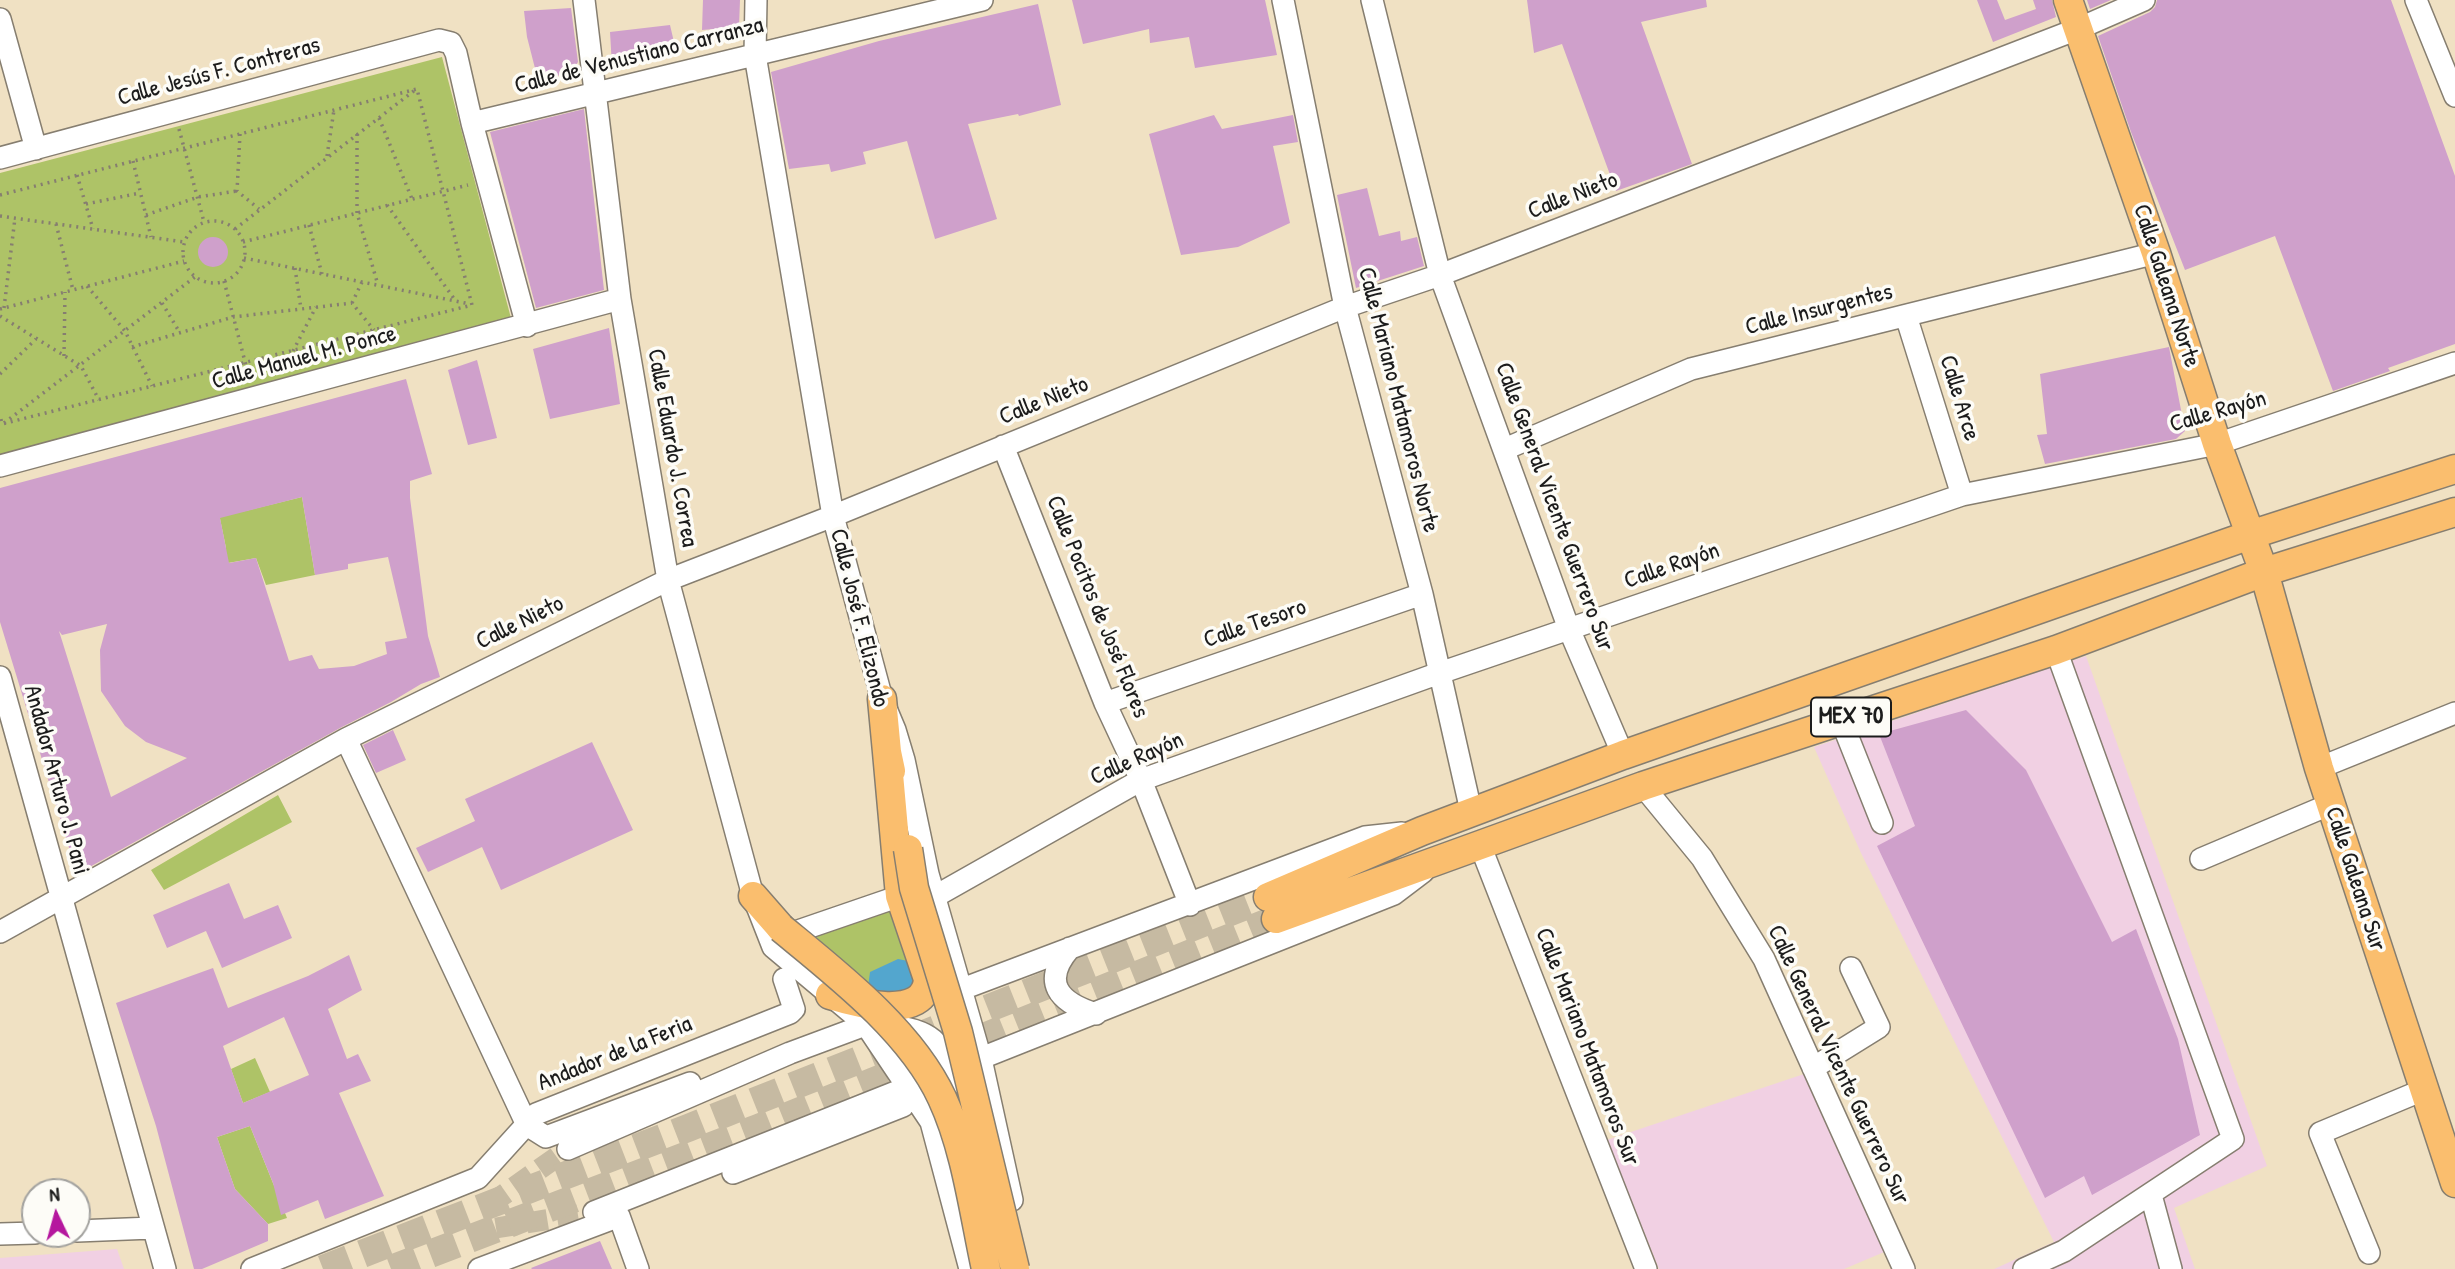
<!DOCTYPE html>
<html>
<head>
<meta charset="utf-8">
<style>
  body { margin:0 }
  #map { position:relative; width:2455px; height:1269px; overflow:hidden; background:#f0e1c3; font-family:"Patrick Hand",sans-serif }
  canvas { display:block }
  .north { position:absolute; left:21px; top:1178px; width:70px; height:70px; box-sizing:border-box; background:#fdfcf7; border:2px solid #a3a29f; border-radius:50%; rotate:355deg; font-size:19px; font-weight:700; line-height:28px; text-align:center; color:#1c1c1c }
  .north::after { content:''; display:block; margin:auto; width:24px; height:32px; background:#b5179e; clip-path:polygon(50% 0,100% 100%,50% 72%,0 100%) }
</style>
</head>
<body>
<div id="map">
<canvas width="2455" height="1269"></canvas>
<div class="north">N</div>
</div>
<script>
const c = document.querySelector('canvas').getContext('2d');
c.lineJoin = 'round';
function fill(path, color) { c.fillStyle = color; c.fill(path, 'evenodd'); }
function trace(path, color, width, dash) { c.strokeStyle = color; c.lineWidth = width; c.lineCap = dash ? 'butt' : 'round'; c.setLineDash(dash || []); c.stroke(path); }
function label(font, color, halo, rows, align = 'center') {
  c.font = font + ' "Patrick Hand",sans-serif'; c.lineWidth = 7; c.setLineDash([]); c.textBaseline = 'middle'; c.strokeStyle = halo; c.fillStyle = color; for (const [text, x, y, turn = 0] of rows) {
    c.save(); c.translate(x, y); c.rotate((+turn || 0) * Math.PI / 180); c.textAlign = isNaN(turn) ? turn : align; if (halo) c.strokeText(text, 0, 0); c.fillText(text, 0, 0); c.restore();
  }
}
const built = new Path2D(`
  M2086 656 2267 1166 2174 1208 2195 1269H1994L2054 1242 1861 853 1814 747Z
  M1807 1073 1889 1250 1844 1269H1659L1607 1140Z
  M117 1249 124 1269H0V1258Z`);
const green = new Path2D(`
  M442 57 512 322 0 456V173Z
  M302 497 315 575 266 585 256 558 194 569 190 557 226 548 217 504 241 512Z
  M278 795 292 822 164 890 151 870Z
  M893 892 916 959 894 1003 788 927Z
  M255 1058 270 1092 243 1103 231 1069Z
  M250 1126 287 1218 268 1224 235 1189 217 1137Z`);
const water = new Path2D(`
  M898 959 908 961 916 969 913 989 889 999 868 987 870 972Z`);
const building = new Path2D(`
  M703 0H740L739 27 702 30Z
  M1072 0H1265L1277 55 1195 68 1189 37 1150 43 1149 29 1083 44Z
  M1527 0H1706L1707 7 1641 22 1692 164 1616 191 1562 44 1534 53Z
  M1977 0H1997L2005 20 2036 9 2033 0H2052L2056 17 1993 42Z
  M2087 0H2111L2090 9Z
  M2157 0H2391L2455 176V344L2388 368 2390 371 2333 391 2275 236 2185 270 2131 132 2098 36 2150 12 2155 7Z
  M1038 4 1061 105 1019 116 1018 114 968 124 997 219 935 239 907 141 863 152 866 164 831 172 829 164 789 169 771 72 879 41Z
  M571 8 578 62 570 73 538 80 527 37 524 11Z
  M670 25 677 55 612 66 610 32Z
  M584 109 604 290 536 308 490 132Z
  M1214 115 1222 129 1293 115 1298 142 1273 146 1290 223 1238 247 1181 255 1149 134Z
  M1367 188 1379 236 1400 231 1401 241 1417 237 1424 266 1356 288 1337 195Z
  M198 252a15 15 0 1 1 30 0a15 15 0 1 1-30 0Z
  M609 328 620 404 550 419 533 349Z
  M2169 347 2185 431 2176 439 2045 464 2037 435 2047 434 2040 374Z
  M477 360 497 438 468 445 448 370Z
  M406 379 432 474 410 481V498L428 636 440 677 421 684 391 702 340 728 77 874 0 622V488ZM302 497 315 575 348 569V564L388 557 407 638 385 642 387 654 354 666 319 669 312 655 289 661 256 558 229 563 220 518ZM107 624 100 650 101 691 125 726 146 742 187 758 111 797 59 631 62 635Z
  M1966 710 2026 770 2112 942 2136 929 2178 1039 2200 1135 2092 1195 2084 1176 2045 1198 1877 846 1915 826 1879 734Z
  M393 730 406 760 376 773 363 745Z
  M592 742 633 830 501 890 482 847 428 872 416 848 475 821 465 799Z
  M229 883 244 919 278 905 292 938 222 968 206 931 167 948 153 915Z
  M349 955 362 990 328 1009 347 1059 358 1054 371 1081 339 1093 384 1196 325 1219 318 1200 281 1215 273 1183 250 1126 217 1137 235 1189 268 1224V1241L202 1269H194L156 1126 116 1003 213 968 228 1008 308 976ZM284 1017 309 1075 243 1103 223 1046Z
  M600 1241 612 1269H532L531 1268Z`);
const minorTunnel = new Path2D(`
  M489 1205 568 1149
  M496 1228 594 1212`);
const majorTunnel = new Path2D(`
  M323 1269 688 1128 1268 897
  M391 1269 758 1128 1276 919`);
const path = new Path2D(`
  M379 118 412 199
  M179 129 204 222
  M240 134 237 191 259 209
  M357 134V213L378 285
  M327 156 334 110
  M133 161 151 237
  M77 175 93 229
  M0 195 417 89 472 305 2 424 0 415
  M86 204 140 193
  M387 205 455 300
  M146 215 198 197 237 191
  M0 216 184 242
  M183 252a31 31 0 1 1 62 0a31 31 0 1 1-62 0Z
  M56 224 73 290
  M309 225 322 274
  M235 229 415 90
  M243 242 468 185
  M244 258 470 304
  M295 268 301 309
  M224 281 249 377
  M87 286 125 331 152 386
  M162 303 180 333
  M352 303 362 282
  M4 308 15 218
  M0 309 184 261
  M0 316 81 366 99 400
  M132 347 233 317 352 303 374 330
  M293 351 316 307
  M64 356 65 292
  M0 374 36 339
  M4 423 195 277`);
const minor = new Path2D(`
  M584 0 620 299 668 580 753 896 773 947 866 1025 931 1122 970 1269
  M756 0 755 55 833 516 882 699 895 730 904 760 928 874 981 1059 1012 1200
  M1283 0 1345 307 1422 594 1471 811
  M1372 0 1440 275 1569 629 1623 755
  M2416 0 2455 96
  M0 19 36 149
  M472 123 982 0
  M0 158 439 40 451 43 456 53 472 123 527 326
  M1906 316 1962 495
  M1003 446 1105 703 1141 780 1190 905
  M1505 449 1691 369 2156 253
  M0 466 620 299
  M0 677 165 1269
  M1105 703 1422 594
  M1841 720 1882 823
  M346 739 527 1125 546 1137 690 1083
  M2319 768 2455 713
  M1643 786 1702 858 1764 959 1904 1269
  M1480 845 1646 1269
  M2201 859 2331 804
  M934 897 1141 780 1431 676 1962 495 2217 444 2455 363
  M798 931 900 896
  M0 932 346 739 668 580 833 516 1345 307 1440 275 2080 28 2144 0
  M1070 948C1041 982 1058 1002 1096 1014
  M949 994 1365 837 1402 833
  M886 1026C931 1028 942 1042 957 1082
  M1813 1068 1879 1027 1851 968
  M568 1149 790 1053 876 1021
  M733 1173 903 1106
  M2151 1195 2171 1269
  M594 1212 1394 894 1423 872
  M619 1216 638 1269
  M77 1231 152 1228
  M0 1234 35 1233
  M2369 1253 2320 1133 2423 1090
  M252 1269 478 1178 536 1114 790 1013 794 1009 784 979
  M479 1269 617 1217
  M2024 1269 2064 1251 2233 1139 2056 650`);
const major = new Path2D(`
  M2068 0 2156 253 2217 444 2264 572 2319 768 2455 1183
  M882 699 887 752 891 771
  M753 896 781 928
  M1268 897 1422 831 1623 755 2250 535 2455 469
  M1276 919 1643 786 2056 650 2264 572 2455 512
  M830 995C855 1003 926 1022 928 979L900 896 887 752`);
const majorBridge = new Path2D(`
  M908 849 914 888 958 1032 1015 1269
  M781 928C837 974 911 1031 942 1098 966 1149 974 1214 986 1269`);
const shields = [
  [1851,717,80]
];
const shieldNames = [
  ["MEX 70",1851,717]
];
const streetNames = [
  ["Calle de Venustiano Carranza",639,56,-14],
  ["Calle Jesús F. Contreras",219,72,-15],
  ["Calle Nieto",1573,196,-21],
  ["Calle Galeana Norte",2166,286,72],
  ["Calle Insurgentes",1819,310,-14],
  ["Calle Manuel M. Ponce",304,358,-15],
  ["Calle Arce",1959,398,73],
  ["Calle Mariano Matamoros Norte",1398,400,76],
  ["Calle Nieto",1044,401,-22],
  ["Calle Rayón",2218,412,-16],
  ["Calle Eduardo J. Correa",672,448,80],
  ["Calle General Vicente Guerrero Sur",1554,507,70],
  ["Calle Rayón",1672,566,-19],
  ["Calle Pocitos de José Flores",1097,607,68],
  ["Calle José F. Elizondo",859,618,76],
  ["Calle Nieto",520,623,-26],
  ["Calle Tesoro",1255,624,-19],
  ["Calle Rayón",1137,759,-24],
  ["Andador Arturo J. Pani",56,780,75],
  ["Calle Galeana Sur",2355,879,72],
  ["Calle Mariano Matamoros Sur",1587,1047,69],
  ["Andador de la Feria",615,1054,-22],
  ["Calle General Vicente Guerrero Sur",1838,1065,65]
];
fill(built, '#f1d0e3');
fill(green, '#aec367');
fill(water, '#53a6ce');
fill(building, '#cfa0cb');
trace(minorTunnel, '#c6baa2', 21, [21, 10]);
trace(majorTunnel, '#c6baa2', 28, [28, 14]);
trace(minor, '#867e70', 24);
trace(major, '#867e70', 31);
trace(path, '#867e70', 3.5, [2, 5]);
trace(minor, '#fff', 21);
trace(major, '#fabe6e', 28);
trace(majorBridge, '#867e70', 31, []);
trace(majorBridge, '#fabe6e', 28);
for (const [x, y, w] of shields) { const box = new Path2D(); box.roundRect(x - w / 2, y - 19.5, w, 39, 5); c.fillStyle = '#fdfcf7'; c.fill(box); trace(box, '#1c1c1c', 2); }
label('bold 23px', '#1c1c1c', null, shieldNames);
label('24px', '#1c1c1c', '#fdfcf7', streetNames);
</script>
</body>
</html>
